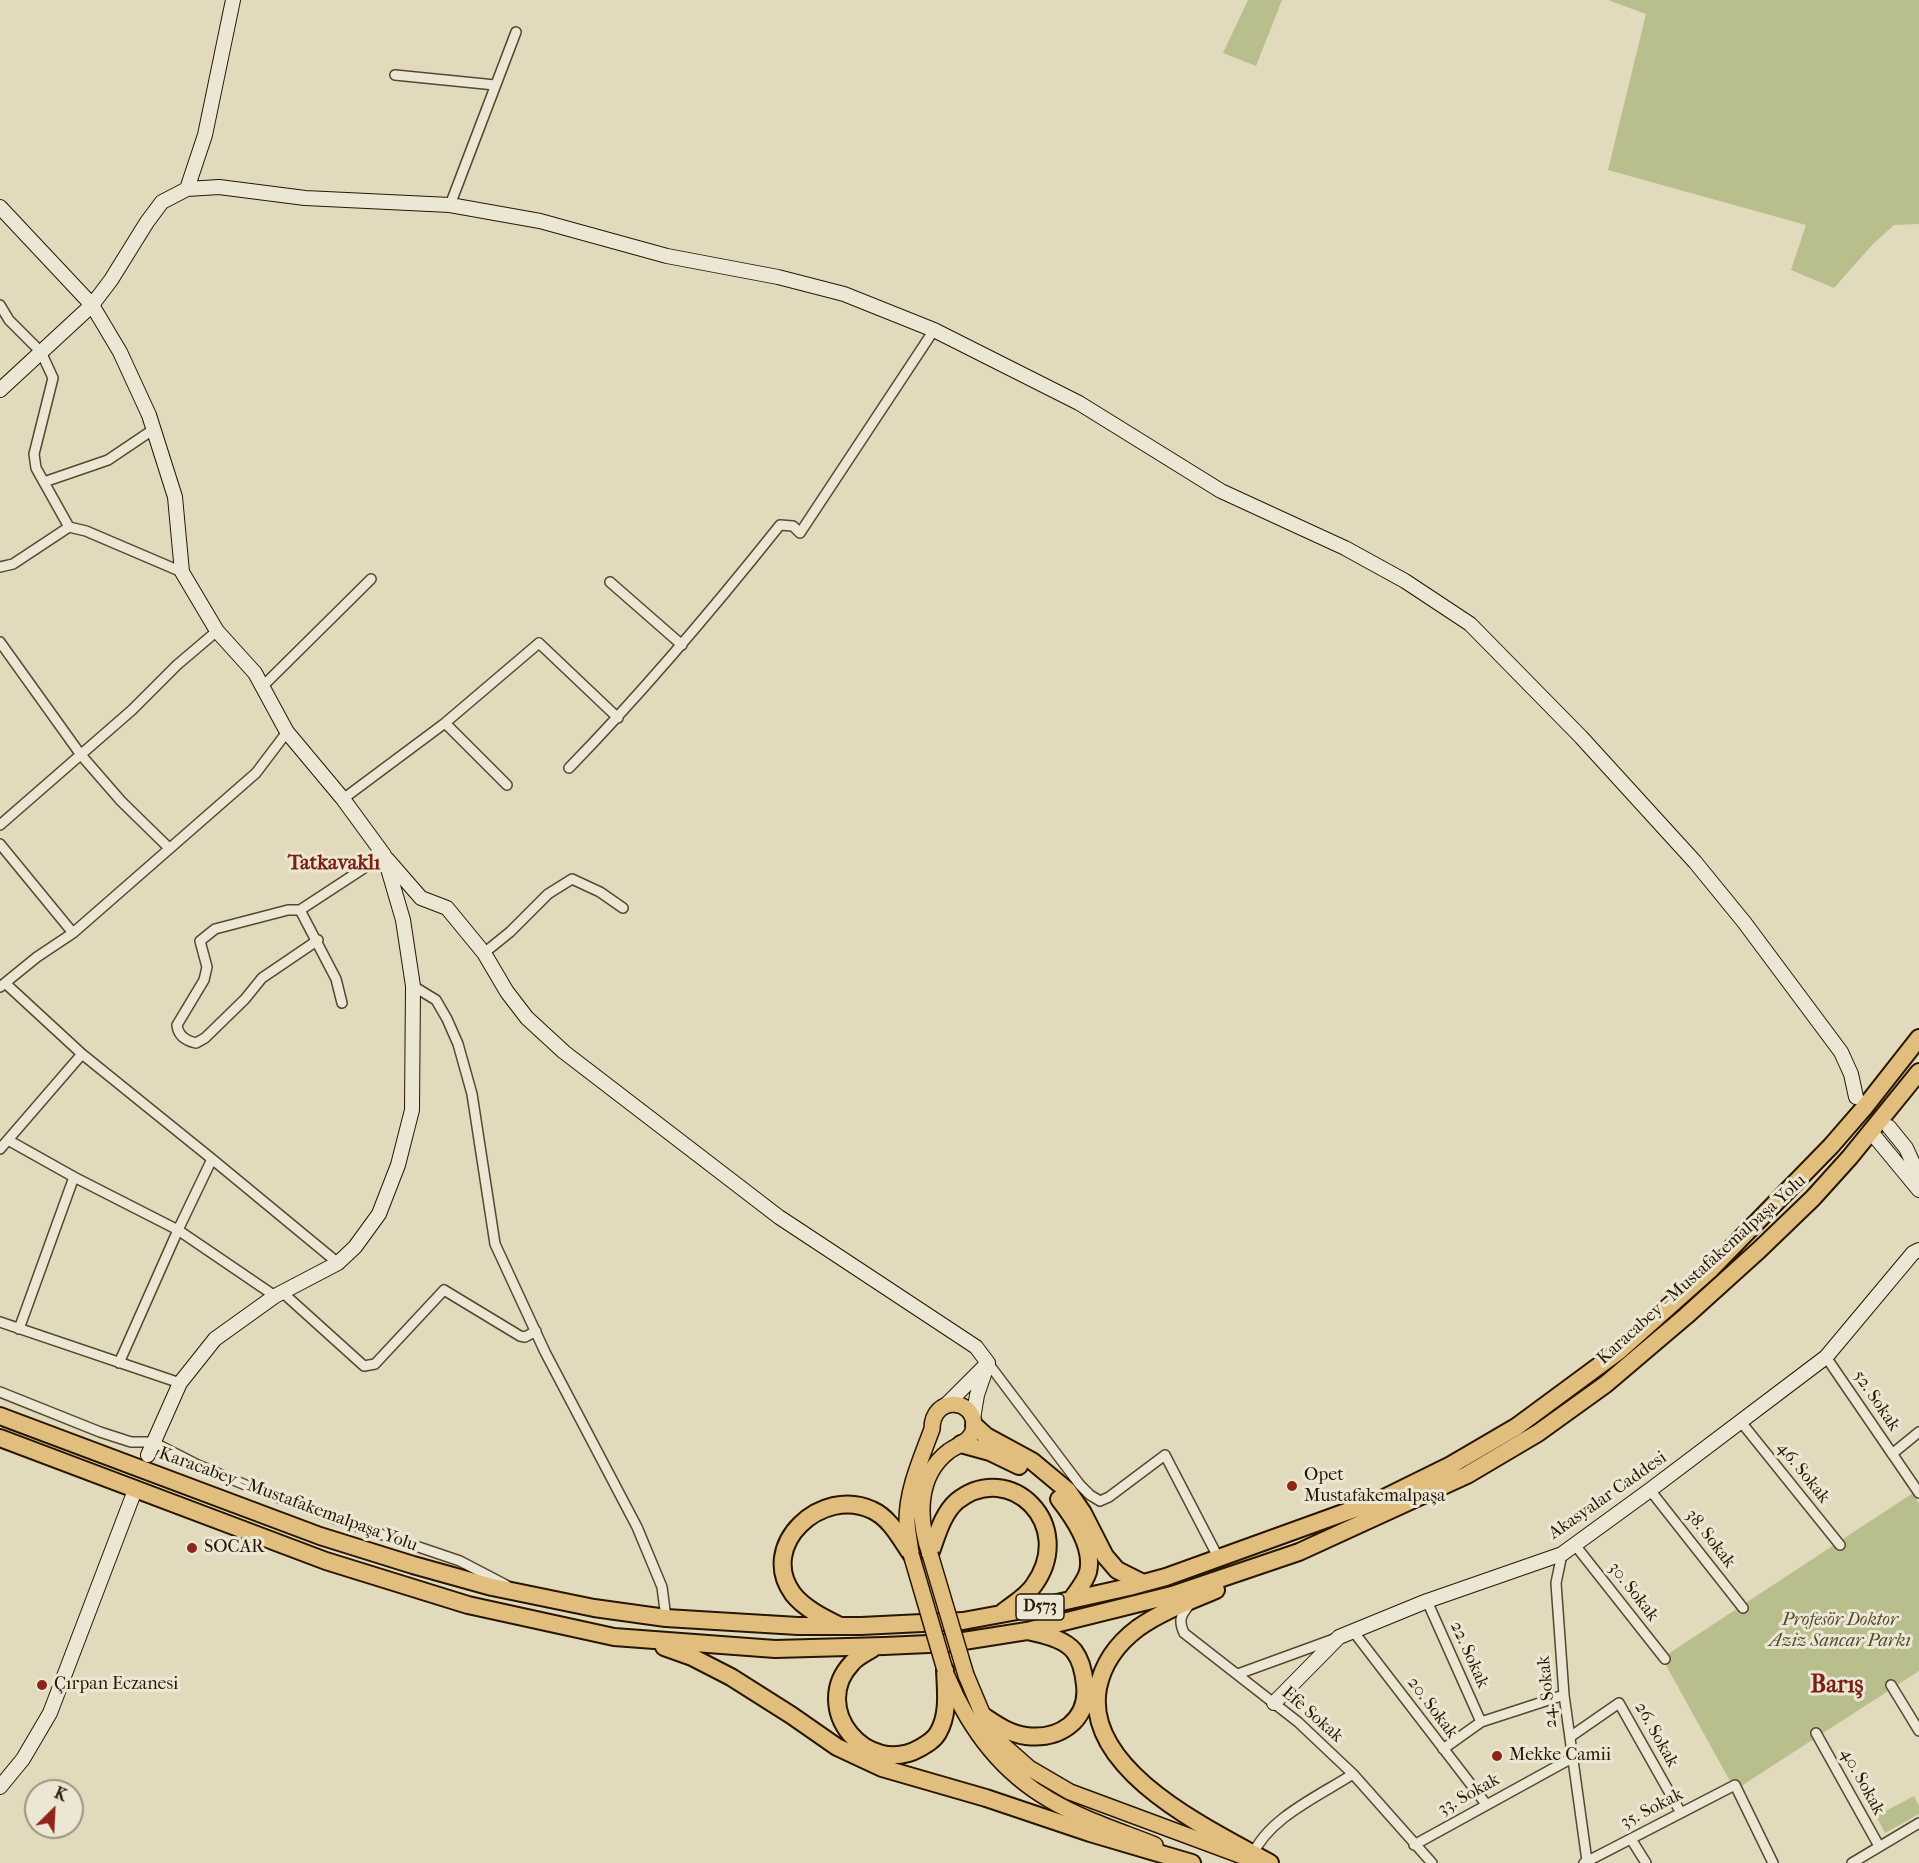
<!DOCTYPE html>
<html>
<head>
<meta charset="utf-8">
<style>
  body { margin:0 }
  #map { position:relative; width:1919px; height:1863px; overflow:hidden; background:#e2dabd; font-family:"IM FELL French Canon",serif }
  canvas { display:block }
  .north { position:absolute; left:24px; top:1779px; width:60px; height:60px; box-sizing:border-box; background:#ece7d4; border:2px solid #9e937f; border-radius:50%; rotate:24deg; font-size:16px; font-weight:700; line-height:24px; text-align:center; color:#291600 }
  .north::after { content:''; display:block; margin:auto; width:21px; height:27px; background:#8f2418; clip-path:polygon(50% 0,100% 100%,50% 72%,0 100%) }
</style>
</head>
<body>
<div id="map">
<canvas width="1919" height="1863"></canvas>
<div class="north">K</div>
</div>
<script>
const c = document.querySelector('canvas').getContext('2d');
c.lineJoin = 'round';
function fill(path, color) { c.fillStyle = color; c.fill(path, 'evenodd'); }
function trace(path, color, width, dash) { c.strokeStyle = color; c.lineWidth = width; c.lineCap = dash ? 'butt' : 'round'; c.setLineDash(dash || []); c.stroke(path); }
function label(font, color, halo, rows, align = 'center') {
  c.font = font + ' "IM FELL French Canon",serif'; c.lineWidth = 6; c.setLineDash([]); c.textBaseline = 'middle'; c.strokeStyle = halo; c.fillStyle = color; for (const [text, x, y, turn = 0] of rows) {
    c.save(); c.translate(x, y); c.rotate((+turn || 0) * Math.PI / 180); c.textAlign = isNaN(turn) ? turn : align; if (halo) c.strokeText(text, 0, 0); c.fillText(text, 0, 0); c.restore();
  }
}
const green = new Path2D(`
  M1248 0H1282L1256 66 1223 53Z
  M1608 0H1919V224L1894 225 1873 244 1834 288 1791 270 1806 225 1608 170 1646 14Z
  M1913 1493 1919 1504V1671L1735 1790 1662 1658Z
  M1914 1796 1919 1806V1814L1885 1833 1876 1816Z`);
const street = new Path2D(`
  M395 75 495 85
  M450 205 516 32
  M0 305 9 320 41 352 53 378 34 454 36 468 69 527 86 531 182 572
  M44 482 108 460 154 429
  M0 567 13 564 69 527
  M610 582 682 645
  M0 642 81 755 121 801 169 848
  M263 686 371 579
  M445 723 507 785
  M569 768C644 691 713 609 780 525L793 526 800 533 934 330
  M343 799 445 723 539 643 618 718
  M0 825 132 710 177 665 217 631
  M0 844 73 933
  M300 910 336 979 342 1003
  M318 940 262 978 245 999 205 1038 196 1043C187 1041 178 1036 177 1025L204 980 207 967 200 941 215 929 288 910H300L384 855
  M484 953 510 932 548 894 572 879 600 892 623 908
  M5 983 82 1054 212 1159 338 1263
  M413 986 436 1000 447 1019 458 1044 472 1094 495 1244 545 1352 637 1527 662 1587 666 1618
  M0 987 37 957 73 933 256 773 287 732
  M8 1140 74 1177 178 1230 275 1296
  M0 1149 82 1054
  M282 1292 364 1366 375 1364 444 1290 520 1336 525 1337 536 1331
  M0 1322 180 1383
  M19 1329 74 1177
  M1826 1357 1919 1493
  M119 1363 178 1230 212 1159
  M988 1363 1080 1485 1090 1495 1100 1501 1109 1497 1165 1455 1218 1557
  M0 1392 100 1432 131 1442H153L198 1465 255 1489 333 1518 460 1561 506 1585
  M1741 1422 1840 1545
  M1892 1454 1919 1432
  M1650 1490 1743 1608
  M1575 1545 1665 1659
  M1562 1554 1556 1583 1564 1695 1587 1861
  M1427 1601 1481 1722
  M1190 1604C1181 1615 1178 1620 1184 1633L1298 1722 1353 1774 1432 1863
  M1353 1631 1486 1804
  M1238 1674 1334 1639
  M1891 1685 1919 1731
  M1816 1733 1879 1846
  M1570 1737 1619 1703 1681 1813
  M1443 1749 1481 1722 1564 1695
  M1631 1839 1646 1863
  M1414 1845 1572 1758
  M1252 1856C1268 1818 1319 1796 1353 1774
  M1584 1863 1735 1785 1773 1863
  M1852 1863 1919 1823`);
const secondary = new Path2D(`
  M187 189 205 135 233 0
  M0 207 92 305 120 352 149 415 175 497 182 572 217 631 255 673 287 732 343 799 384 855 403 920 413 986 412 1110 398 1165 379 1214 355 1247 338 1263 275 1296 215 1339 180 1383 148 1455
  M0 390 92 305 111 280 147 222 162 202 187 189 219 187 305 198 450 205 540 221 667 256 778 277 844 294 934 330 1079 403 1221 491 1345 548 1405 581 1470 624 1581 737 1695 862 1744 922 1841 1052 1851 1074 1856 1097
  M387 859 421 898 447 908 484 953 507 992 527 1018 564 1052 779 1217 976 1347 988 1363
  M1889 1127 1906 1148 1919 1176
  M1871 1132 1919 1190
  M945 1406 988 1363 977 1395 973 1419
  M1274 1703 1339 1637 1427 1601 1562 1554 1650 1490 1826 1357 1913 1253 1919 1250
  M0 1787 23 1759 50 1713 132 1498`);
const primary = new Path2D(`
  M911 1554C910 1543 907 1531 907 1521 907 1489 921 1459 932 1429 932 1396 974 1397 974 1426 973 1441 959 1444 949 1451 916 1476 918 1520 930 1554
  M966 1675 982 1713 1004 1746 1029 1768 1070 1792 1253 1860
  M947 1676C968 1727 1001 1772 1050 1800 1082 1819 1120 1831 1155 1845`);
const highway = new Path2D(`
  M0 1416 320 1536 413 1565 492 1587 594 1608 666 1618 798 1626H861L963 1621 1039 1607 1129 1587 1166 1577 1382 1499 1451 1465 1516 1427 1619 1351 1711 1269 1831 1146 1864 1108 1919 1038
  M974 1425 986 1436 1032 1461 1068 1491 1083 1513 1105 1556 1117 1570 1143 1583
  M0 1438 326 1561 468 1605 614 1637 775 1649 884 1646 951 1643 1027 1631 1172 1595 1299 1552 1467 1475 1538 1433 1606 1384 1686 1316 1759 1250 1813 1198 1850 1157 1919 1072
  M961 1444 990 1452 1019 1466
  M1059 1499C1074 1518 1094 1547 1088 1572 1085 1582 1077 1591 1071 1600
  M930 1554C937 1536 942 1514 957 1501 1010 1459 1077 1525 1034 1585 1027 1596 1013 1604 1003 1612
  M1216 1590C1190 1601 1162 1611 1138 1628 1118 1643 1103 1663 1098 1688 1083 1771 1211 1830 1270 1863
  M838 1625C822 1617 804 1608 793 1594 757 1545 822 1486 872 1510 890 1518 900 1538 911 1554
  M664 1647 692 1657 731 1677 791 1715 837 1747 882 1768 986 1798 1090 1833 1192 1863
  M875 1647C868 1652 858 1656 852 1663 809 1708 867 1778 920 1748 927 1744 934 1740 938 1733 949 1714 946 1692 945 1670
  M985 1717C997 1725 1010 1734 1026 1736 1059 1740 1089 1721 1085 1685 1084 1674 1081 1660 1074 1651 1063 1638 1043 1635 1028 1631`);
const primaryBridge = new Path2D(`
  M911 1554 945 1670
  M930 1554 966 1675`);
const markers = [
  [1292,1486,6,"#8f2418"],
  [192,1548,6,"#8f2418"],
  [42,1685,6,"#8f2418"],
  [1497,1756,6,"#8f2418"]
];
const shields = [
  [1040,1607,48]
];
const shieldNames = [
  ["D573",1040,1607]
];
const streetNames = [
  ["Karacabey - Mustafakemalpaşa Yolu",1702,1270,-42],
  ["52. Sokak",1876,1401,56],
  ["46. Sokak",1803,1473,51],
  ["Akasyalar Caddesi",1608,1496,-35],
  ["Karacabey - Mustafakemalpaşa Yolu",288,1500,20],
  ["38. Sokak",1710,1539,52],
  ["30. Sokak",1633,1592,52],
  ["22. Sokak",1469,1655,66],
  ["24. Sokak",1548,1692,-96],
  ["20. Sokak",1432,1708,53],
  ["Efe Sokak",1312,1715,41],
  ["26. Sokak",1656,1735,61],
  ["40. Sokak",1862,1782,61],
  ["33. Sokak",1469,1795,-29],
  ["35. Sokak",1652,1809,-27]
];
const poiNames = [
  ["Opet",1304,1476],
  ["Mustafakemalpaşa",1304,1497],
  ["SOCAR",204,1548],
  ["Çırpan Eczanesi",54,1685],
  ["Mekke Camii",1509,1756]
];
const parkNames = [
  ["Profesör Doktor",1840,1621],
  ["Aziz Sancar Parkı",1840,1642]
];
const quarterNames = [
  ["Tatkavaklı",334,864]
];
const districtNames = [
  ["Barış",1837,1686]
];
fill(green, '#b9be8d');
trace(street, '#57472f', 12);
trace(secondary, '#291600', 16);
trace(primary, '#291600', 18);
trace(highway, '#291600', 20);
trace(street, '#ece7d4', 9);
trace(secondary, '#ece7d4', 14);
trace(primary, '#e1bd7e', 15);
trace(highway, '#e1bd7e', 16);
trace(primaryBridge, '#291600', 18, []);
trace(primaryBridge, '#e1bd7e', 15);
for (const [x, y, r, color] of markers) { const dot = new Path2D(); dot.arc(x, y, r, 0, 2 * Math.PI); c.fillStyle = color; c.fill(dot); trace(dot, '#ece7d4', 2); }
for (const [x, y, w] of shields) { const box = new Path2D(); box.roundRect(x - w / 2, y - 13, w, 26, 4.5); c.fillStyle = '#ece7d4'; c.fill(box); trace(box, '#291600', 1.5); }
label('bold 16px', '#291600', null, shieldNames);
label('18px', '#291600', '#ece7d4', streetNames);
label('18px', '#291600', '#ece7d4', poiNames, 'left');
label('italic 18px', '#54482a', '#ece7d4', parkNames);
label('bold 21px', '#7a1f14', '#ece7d4', quarterNames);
label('bold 24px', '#7a1f14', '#ece7d4', districtNames);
</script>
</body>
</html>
